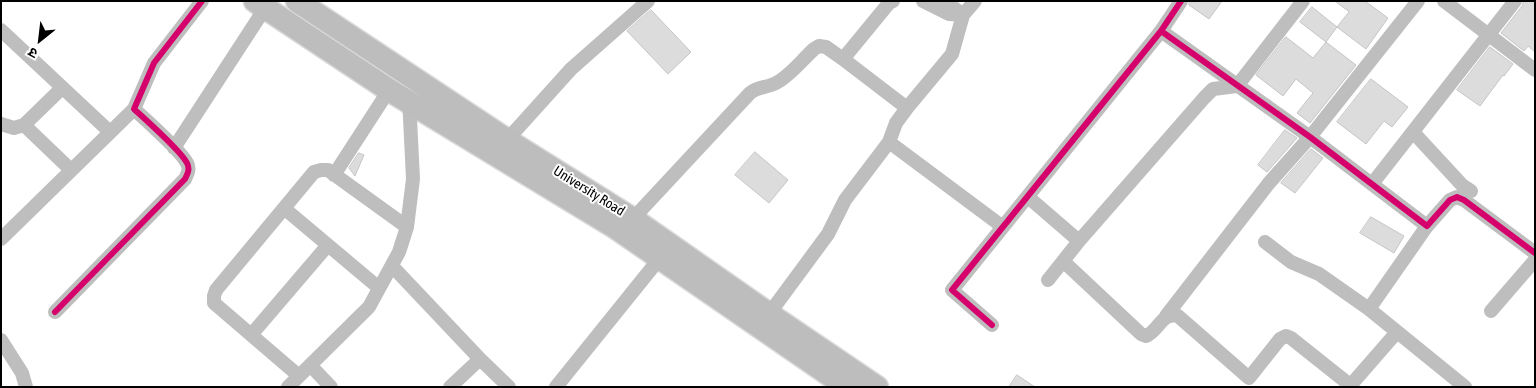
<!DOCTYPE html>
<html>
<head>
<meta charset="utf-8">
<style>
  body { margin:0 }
  #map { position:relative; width:1536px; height:388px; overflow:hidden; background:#fff; font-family:"Asap Condensed","Noto Sans Devanagari",sans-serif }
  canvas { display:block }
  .frame { position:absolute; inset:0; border:2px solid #000; pointer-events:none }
  .north { position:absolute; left:15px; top:15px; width:50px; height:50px; -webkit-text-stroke:4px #fff; paint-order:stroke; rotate:209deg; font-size:14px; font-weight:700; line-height:20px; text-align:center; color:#000 }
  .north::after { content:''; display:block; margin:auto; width:18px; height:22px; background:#000; clip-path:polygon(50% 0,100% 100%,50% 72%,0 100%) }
</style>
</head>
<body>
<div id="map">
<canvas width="1536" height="388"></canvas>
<div class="frame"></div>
<div class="north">उ</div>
</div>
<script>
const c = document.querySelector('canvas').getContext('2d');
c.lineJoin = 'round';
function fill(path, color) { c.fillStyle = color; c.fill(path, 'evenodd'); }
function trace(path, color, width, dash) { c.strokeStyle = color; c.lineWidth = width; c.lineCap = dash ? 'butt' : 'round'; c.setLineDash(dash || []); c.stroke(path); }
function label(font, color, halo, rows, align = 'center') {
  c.font = font + ' "Asap Condensed",sans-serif'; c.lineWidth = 4; c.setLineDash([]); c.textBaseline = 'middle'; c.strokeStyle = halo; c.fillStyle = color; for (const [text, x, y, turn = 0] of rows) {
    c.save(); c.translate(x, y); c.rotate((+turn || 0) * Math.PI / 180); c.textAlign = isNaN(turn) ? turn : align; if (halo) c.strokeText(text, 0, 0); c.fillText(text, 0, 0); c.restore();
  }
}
const building = new Path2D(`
  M1190 1H1222L1209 19 1189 5Z
  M1335 1H1365L1388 18 1366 49 1337 27 1349 12Z
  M1524 1H1535V52L1528 46 1524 51 1501 33 1522 6Z
  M1312 7 1337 27 1326 42 1300 22Z
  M651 10 691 52 668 74 627 31Z
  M1286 37 1313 58 1326 42 1356 65 1310 123 1297 113 1313 93 1296 79 1283 96 1256 75Z
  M1490 47 1513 64 1504 76 1503 75 1480 106 1457 90Z
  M1371 79 1408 107 1392 127 1384 121 1366 144 1337 122Z
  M1285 130 1297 138 1267 172 1258 165Z
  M1311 149 1323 158 1295 193 1281 183Z
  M755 152 788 180 769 203 735 175Z
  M359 153 364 155 355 176 349 168Z
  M1371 217 1404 236 1394 253 1360 233Z
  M1017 375 1035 387H1009Z`);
const street = new Path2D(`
  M923 1 949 14 963 15 975 1
  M1444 1 1535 70
  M1 30 110 132
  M1161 31 1310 137 1427 226 1450 200 1457 197 1464 200 1535 253
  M843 59 907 108
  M1 124 14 128 24 125 62 88
  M24 125 71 170
  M1413 132 1462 185 1471 191
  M507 140 571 69 648 1
  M889 142 1003 227
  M174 148 269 2
  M334 175 389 90
  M1372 184 1515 1
  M1028 197 1079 241
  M285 209 379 288
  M628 224 750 93C758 86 767 88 776 83 790 76 802 60 814 49L819 46 826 47 843 59 889 3 893 1
  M1427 226 1369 309 1465 387
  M1 239 134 109
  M1265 242 1291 262 1319 274 1369 309
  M1063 261 1141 334 1146 336C1159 331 1161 312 1178 316L1249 378 1280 339 1286 336 1291 338 1350 385
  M392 266 480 359 509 387
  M1048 280 1079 241 1204 98 1213 89 1237 86 1303 1
  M1491 311 1535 260
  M55 312 185 179C188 173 190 169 187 163 181 151 146 120 134 109L154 63 202 1
  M769 314 828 234 845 200 889 142 896 123 907 108 952 54 963 15 945 1
  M1166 316 1269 183 1310 137 1418 1
  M992 325 952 290 1161 31 1181 1
  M251 335 328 245
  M1 340 22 373 26 387
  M310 365 331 387
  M299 376 214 303V296L216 290 314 172 321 170H328L407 227
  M288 387 369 307 399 252 407 227 413 179 409 98
  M450 387 480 359
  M556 387 664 253
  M1349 387 1397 332`);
const primary = new Path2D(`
  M255 1 389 90 613 226 847 387
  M297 1 507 140 633 219 769 314 877 387`);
const cycleway = new Path2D(`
  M1161 31 1310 137 1427 226 1450 200 1457 197 1464 200 1535 253
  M55 312 185 179C188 173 190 169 187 163 181 151 146 120 134 109L154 63 202 1
  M992 325 952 290 1161 31 1181 1`);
const streetNames = [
  ["University Road",589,191,32]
];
fill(building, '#dcdcdc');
trace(building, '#c5c5c5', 1);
trace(primary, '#dbdbdb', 25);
trace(street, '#bebebe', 14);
trace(primary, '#bdbdbd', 22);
trace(cycleway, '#d6006c', 6);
label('14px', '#000', '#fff', streetNames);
</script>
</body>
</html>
